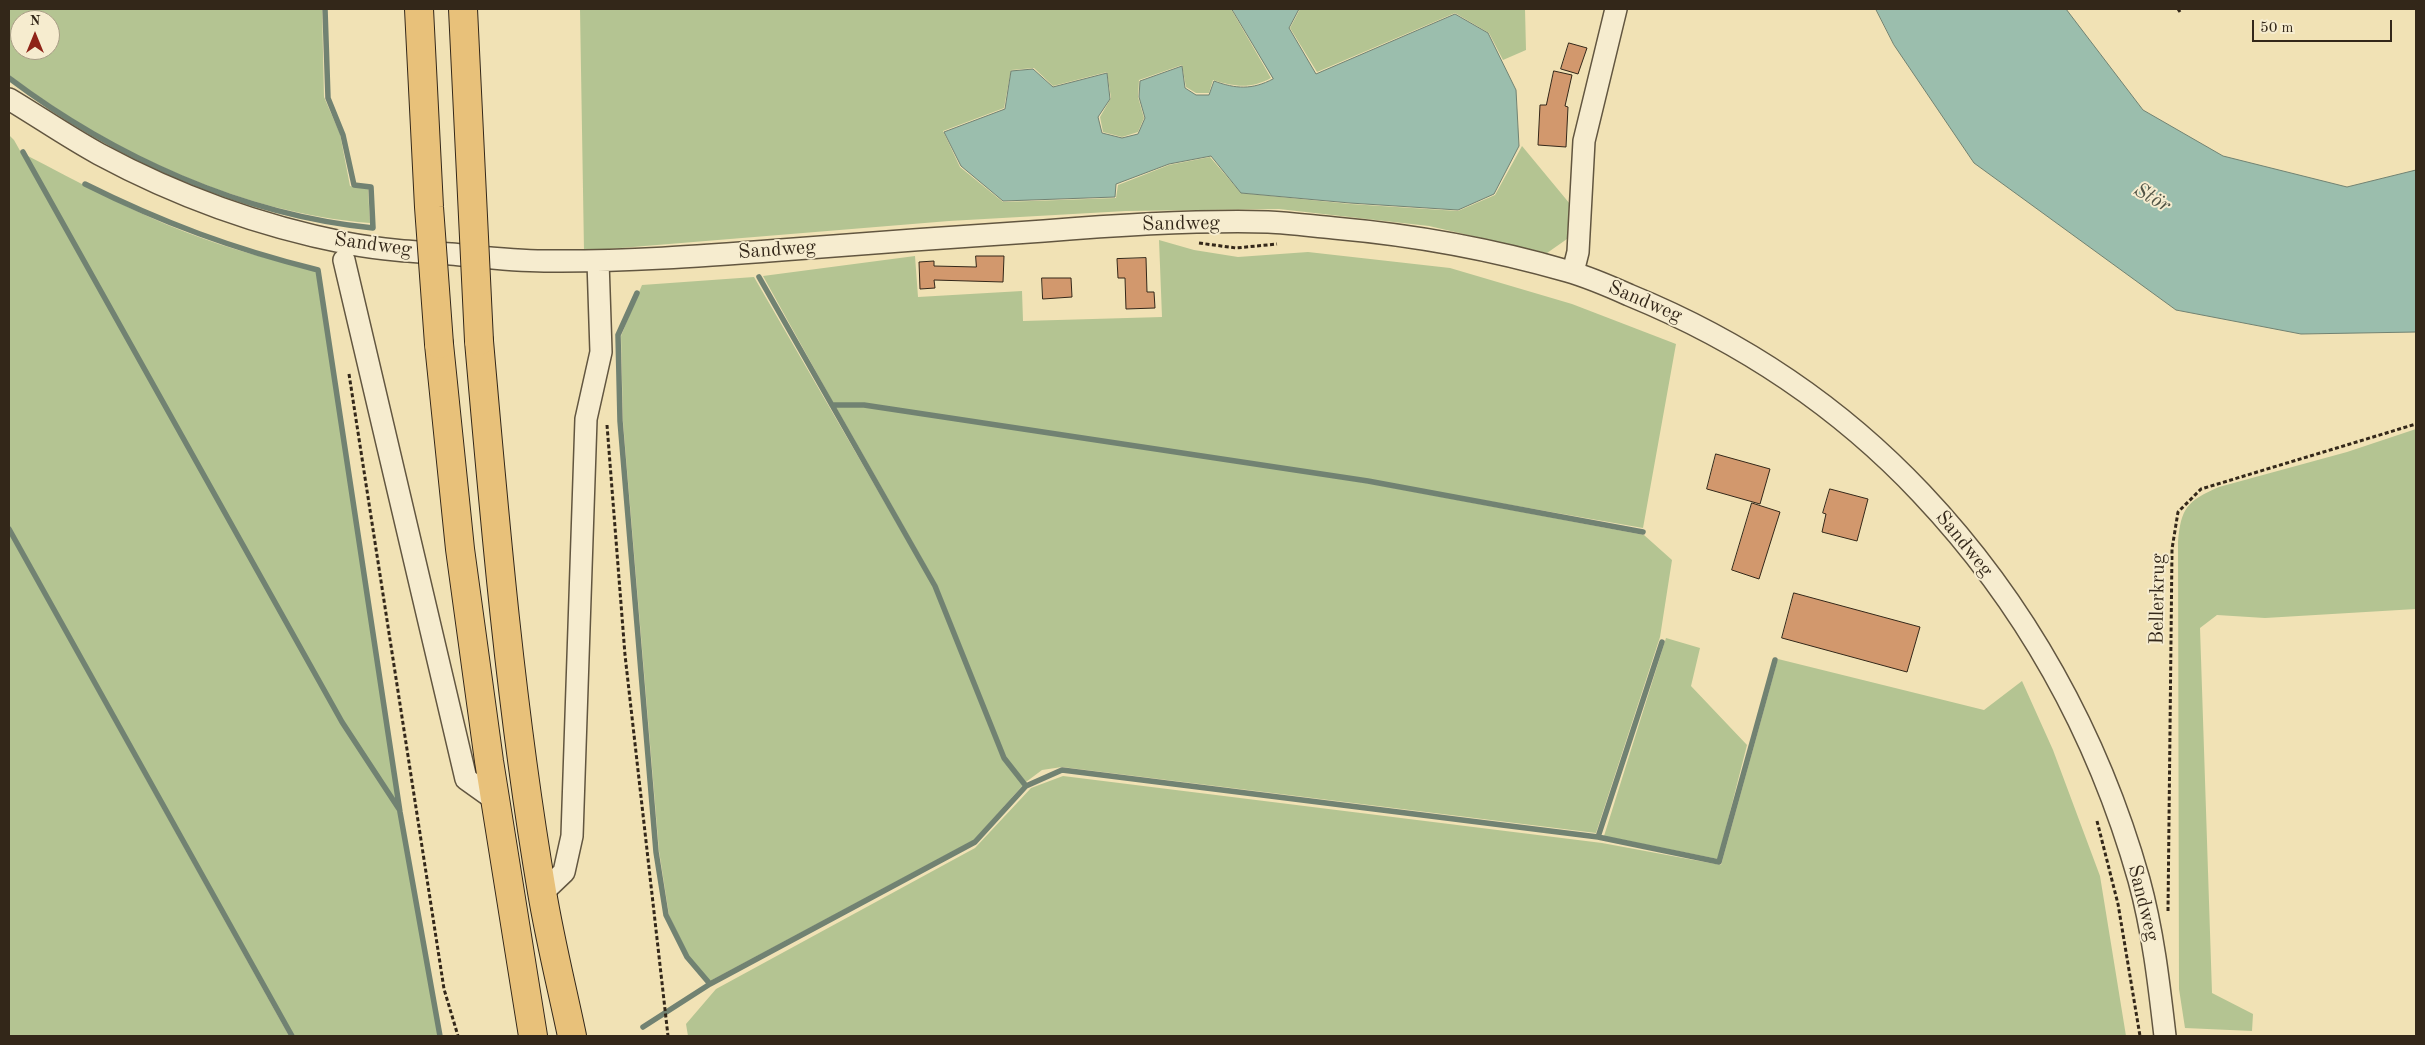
<!DOCTYPE html>
<html>
<head>
<meta charset="utf-8">
<style>
  body { margin:0 }
  #map { position:relative; width:2425px; height:1045px; overflow:hidden; background:#f1e2b5; font-family:"Old Standard TT",serif }
  canvas { display:block }
  .frame { position:absolute; inset:0; border:10px solid #332719; pointer-events:none }
  .north { position:absolute; left:10px; top:10px; width:50px; height:50px; box-sizing:border-box; background:#f6eccf; border:1px solid #a89d86; border-radius:50%; rotate:0deg; font-size:14px; font-weight:700; line-height:20px; text-align:center; color:#332719 }
  .north::after { content:''; display:block; margin:auto; width:18px; height:22px; background:#8f2418; clip-path:polygon(50% 0,100% 100%,50% 72%,0 100%) }
  .scale { position:absolute; left:2252px; top:20px; width:140px; height:22px; box-sizing:border-box; border:2px solid #332719; border-top:0; padding-left:6px; font-size:15px; line-height:18px; white-space:nowrap; color:#332719; -webkit-text-stroke:4px #f6eccf; paint-order:stroke }
</style>
</head>
<body>
<div id="map">
<canvas width="2425" height="1045"></canvas>
<div class="frame"></div>
<div class="north">N</div>
<div class="scale">50 m</div>
</div>
<script>
const c = document.querySelector('canvas').getContext('2d');
c.lineJoin = 'round';
function fill(path, color) { c.fillStyle = color; c.fill(path, 'evenodd'); }
function trace(path, color, width, dash) { c.strokeStyle = color; c.lineWidth = width; c.lineCap = dash ? 'butt' : 'round'; c.setLineDash(dash || []); c.stroke(path); }
function label(font, color, halo, rows, align = 'center') {
  c.font = font + ' "Old Standard TT",serif'; c.lineWidth = 4; c.setLineDash([]); c.textBaseline = 'middle'; c.strokeStyle = halo; c.fillStyle = color; for (const [text, x, y, turn = 0] of rows) {
    c.save(); c.translate(x, y); c.rotate((+turn || 0) * Math.PI / 180); c.textAlign = isNaN(turn) ? turn : align; if (halo) c.strokeText(text, 0, 0); c.fillText(text, 0, 0); c.restore();
  }
}
const green = new Path2D(`
  M9 9H322L324 97 340 134 350 186 368 189 370 223C241 213 112 153 9 75ZM20 20H50V50H20Z
  M580 9H1231L1271 78C1251 89 1235 87 1213 80L1209 93H1196L1186 87 1182 65 1139 80 1138 97 1144 118 1138 132 1122 137 1103 132 1100 117 1111 98 1107 72 1053 86 1034 68 1011 70 1004 108 943 131 960 167 1003 202 1116 198 1118 185 1169 165 1210 157 1241 193 1350 204 1458 211 1495 195 1522 146 1570 204 1567 239 1547 253 1429 226 1279 209 1126 211 949 221 584 251Z
  M1300 9H1525L1526 50 1503 60 1489 33 1455 13 1317 72 1290 28Z
  M9 135 14 140 341 722 399 812 439 1036H294L9 525Z
  M26 155C79 182 132 212 188 233 230 249 272 260 316 271L398 806 343 721Z
  M1159 240 1194 250 1238 257 1308 252 1450 268 1572 304 1676 344 1643 528 1368 480 864 403 834 404 763 276 915 256 918 297 1022 291 1023 321 1162 317Z
  M754 277 933 586 1002 759 1023 785 974 840 710 981 688 955 669 915 659 851 623 422 621 336 642 285Z
  M864 406 1367 483 1644 535 1672 560 1660 637 1596 833 1062 767 1042 770 1026 782 1006 758 937 585 836 407Z
  M2416 429V609L2265 618 2217 615 2200 628 2212 993 2253 1014 2252 1031 2185 1028 2179 989 2178 542C2181 508 2187 501 2219 487L2347 452Z
  M9 533 289 1036H9Z
  M1666 638 1700 648 1691 686 1747 745 1718 859 1604 836Z
  M1778 659 1984 710 2022 681 2053 750 2100 876 2126 1036H688L686 1024 716 989 975 848 1031 788 1063 776 1602 843 1721 865Z`);
const water = new Path2D(`
  M1232 9H1299L1289 28 1316 74 1455 14 1488 33 1516 90 1519 146 1494 194 1458 210 1350 203 1241 193 1211 156 1169 164 1116 184 1115 197 1003 201 961 166 944 132 1005 109 1011 71 1033 69 1053 87 1107 73 1110 99 1098 117 1102 133 1122 138 1138 134 1145 118 1139 97 1140 81 1182 66 1185 88 1196 95H1209L1214 81C1236 89 1252 90 1273 79Z
  M1876 9H2066L2143 110 2223 156 2347 187 2416 170V332L2301 334 2176 310 1974 163 1894 45Z`);
const stream = new Path2D(`
  M9 78C114 157 242 215 373 228L371 187 354 185 343 135 328 98 325 9
  M23 152 342 722 399 809
  M85 184C163 223 234 249 318 270L400 812 440 1036
  M759 277 935 586 1004 758 1026 786
  M637 293 618 335 620 421 656 852 666 915 687 957 710 984
  M832 405H864L1368 481 1643 532
  M9 529 292 1036
  M1598 837 1719 862 1775 660
  M643 1027 710 984 975 842 1026 786 1062 770 1598 837 1662 642`);
const building = new Path2D(`
  M1569 43 1587 48 1578 74 1561 69Z
  M1554 71 1572 75 1565 106 1568 107 1566 147 1538 145 1540 105H1546Z
  M976 256H1004L1003 282 934 280 935 288 920 289 919 262 934 261V266L976 267Z
  M1146 258 1147 292H1154L1155 308 1126 309 1125 278H1118L1117 259Z
  M1042 278H1071L1072 297 1043 299Z
  M1716 454 1770 469 1760 504 1707 489Z
  M1830 489 1868 499 1857 541 1822 532 1826 514 1823 513Z
  M1752 503 1780 512 1759 579 1732 570Z
  M1794 593 1920 627 1907 672 1782 638Z`);
const path = new Path2D(`
  M2178 9 2180 12
  M1199 243 1236 248 1277 244
  M349 374 444 989 458 1036
  M607 425 625 655 668 1036
  M2097 821 2118 904 2140 1036
  M2168 911 2172 549 2178 512 2201 489 2416 424`);
const minor = new Path2D(`
  M9 99C39 117 68 137 99 154 177 196 260 226 346 243 381 250 416 252 451 254 482 257 513 261 544 261 623 262 702 256 781 250 869 243 956 237 1044 231 1118 225 1194 220 1268 222 1290 223 1312 226 1334 228 1413 235 1491 249 1567 271 1588 277 1609 286 1629 295 1739 340 1839 406 1921 493 2025 603 2098 735 2139 880 2153 931 2159 984 2165 1036
  M344 260 466 779 494 799
  M1573 272 1578 252 1584 141 1616 9
  M542 893 564 872 572 836 586 419 601 352 598 261`);
const highway = new Path2D(`
  M479 341C495 525 511 710 542 892 550 940 562 988 572 1036
  M439 344 460 549 489 761 533 1036`);
const highwayBridge = new Path2D(`
  M419 9 429 207 439 344
  M463 9 479 341`);
const streetNames = [
  ["Sandweg",1181,224,-1],
  ["Sandweg",373,245,8],
  ["Sandweg",777,250,-4],
  ["Sandweg",1645,302,23],
  ["Sandweg",1964,544,51],
  ["Bellerkrug",2158,599,-89],
  ["Sandweg",2143,903,76]
];
const waterNames = [
  ["Stör",2152,198,30]
];
fill(green, '#b4c492');
fill(water, '#9bbead');
trace(water, '#718272', 1);
trace(stream, '#718272', 5.5);
fill(building, '#d2986d');
trace(building, '#332719', 1);
trace(minor, '#625640', 24);
trace(highway, '#332719', 30);
trace(path, '#332719', 3, [4, 2.5]);
trace(minor, '#f6eccf', 21);
trace(highway, '#e8c17a', 28);
trace(highwayBridge, '#332719', 30, []);
trace(highwayBridge, '#e8c17a', 28);
label('20px', '#332719', '#f6eccf', streetNames);
label('italic 21px', '#525445', '#f6eccf', waterNames);
</script>
</body>
</html>
